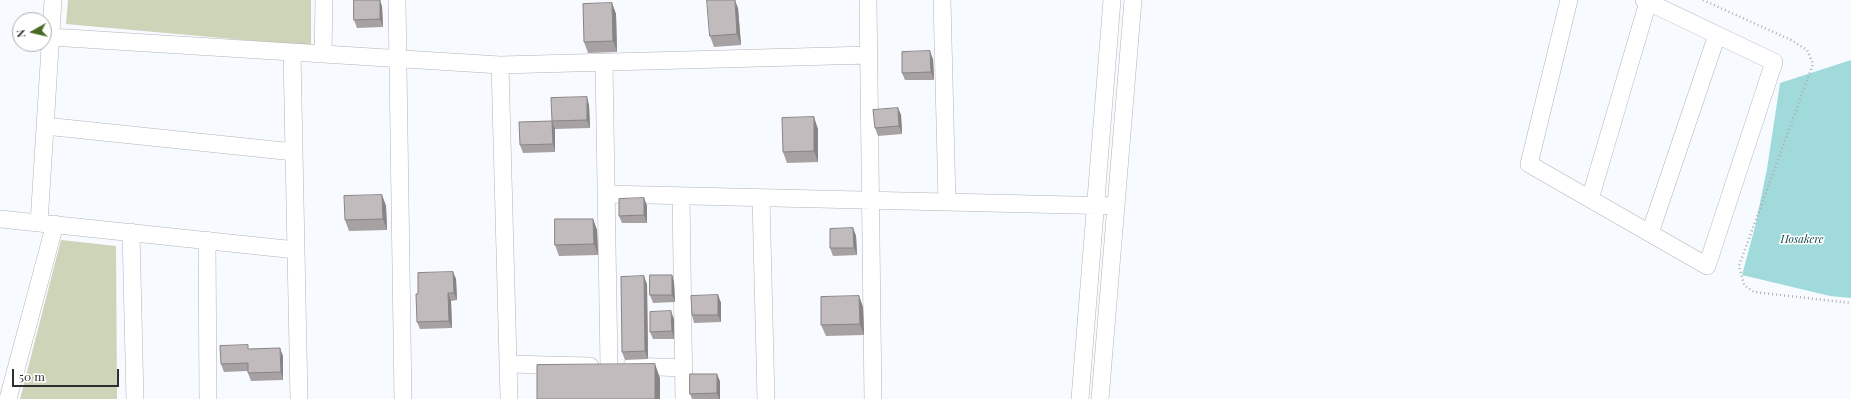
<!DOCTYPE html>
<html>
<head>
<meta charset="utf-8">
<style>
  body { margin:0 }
  #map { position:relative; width:1851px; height:399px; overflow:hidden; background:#f7faff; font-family:"Playfair Display",serif }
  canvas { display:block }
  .north { position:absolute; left:12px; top:12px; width:40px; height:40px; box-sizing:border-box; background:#fff; border:1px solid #abacad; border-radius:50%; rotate:262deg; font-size:11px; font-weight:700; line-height:16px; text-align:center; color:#2e2f31 }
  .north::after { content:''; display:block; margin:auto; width:14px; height:18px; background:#486b23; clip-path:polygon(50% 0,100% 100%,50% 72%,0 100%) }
  .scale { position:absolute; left:12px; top:369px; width:107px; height:18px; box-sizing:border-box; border:2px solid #2e2f31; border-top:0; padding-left:5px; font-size:12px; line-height:14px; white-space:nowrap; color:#2e2f31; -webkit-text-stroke:3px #fff; paint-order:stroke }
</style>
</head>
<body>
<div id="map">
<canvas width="1851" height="399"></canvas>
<div class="north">N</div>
<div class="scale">50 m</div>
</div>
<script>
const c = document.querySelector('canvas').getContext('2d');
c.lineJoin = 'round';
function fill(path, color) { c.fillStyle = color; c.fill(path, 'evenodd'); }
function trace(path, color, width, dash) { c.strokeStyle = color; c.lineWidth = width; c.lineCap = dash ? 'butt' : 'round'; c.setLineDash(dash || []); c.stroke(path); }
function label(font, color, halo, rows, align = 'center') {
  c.font = font + ' "Playfair Display",serif'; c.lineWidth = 3; c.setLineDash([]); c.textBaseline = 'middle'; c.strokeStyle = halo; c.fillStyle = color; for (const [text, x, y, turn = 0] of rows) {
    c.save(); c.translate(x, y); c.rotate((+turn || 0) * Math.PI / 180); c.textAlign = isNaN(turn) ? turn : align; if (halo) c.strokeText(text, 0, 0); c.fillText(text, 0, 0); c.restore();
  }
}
const green = new Path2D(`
  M68 0H311V46L66 24Z
  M61 240 116 246 117 399H20Z`);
const water = new Path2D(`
  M1851 60V298L1830 296 1742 275 1755 227 1767 169 1780 83Z`);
const path = new Path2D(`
  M1703 0 1791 40 1807 50 1813 64 1739 266 1744 285 1754 292 1851 303`);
const minor = new Path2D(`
  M397 0 403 399
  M868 0 873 399
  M942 0 947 202
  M1569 0 1529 164 1707 266 1774 62 1644 0
  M51 37 500 65 869 55
  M292 52 299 399
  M323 54 324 0
  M604 63 609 366
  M500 65 509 399
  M45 126 294 152
  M606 194 1116 206
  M681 196 684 399
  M761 198 766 399
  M1590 199 1648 2
  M0 219 296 250
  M39 223 53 0
  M131 232 135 399
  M1650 233 1717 35
  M207 240 208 399
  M508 364 590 366
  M632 366 684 368
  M8 399 55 224
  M1080 399 1112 0
  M1100 399 1133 0`);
const wall = new Path2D(`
  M612 3 616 14 617 52 588 53 584 42Z
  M382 6 383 27 357 28 354 20Z
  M738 8 741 45 714 47 710 36Z
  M933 59 934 80H905L902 73Z
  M589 105 590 128 555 129V152L523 153 520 145 552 121Z
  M898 108 901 115 902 134 878 136 875 128Z
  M818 129V162L787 163 783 152Z
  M382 195 386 206 387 230 349 231 345 220Z
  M644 198 647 206V223H622L619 216Z
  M593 219 597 230 598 255 559 256 555 245Z
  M853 228 856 236 857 255 833 256 830 248Z
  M453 272 456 279 457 300 451 301 452 328 420 329 417 322 418 294Z
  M672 275 674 282 675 302 653 303 650 295Z
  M647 284 648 359 625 360 622 352Z
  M718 295 721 303V322L694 323 692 315Z
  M859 296 863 307 864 335 826 336 821 325Z
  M674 319V339H653L650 332Z
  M249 349 283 356V380L251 381 248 373V371L224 372 221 364Z
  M720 381V399H692L690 394Z`);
const shadedWall = new Path2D(`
  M380 0 382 6 383 27 380 19Z
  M735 0 738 8 741 45 737 34Z
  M612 3 616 14 617 52 613 41Z
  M930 51 933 59 934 80 931 72Z
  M587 97 589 105 590 128 587 120Z
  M898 108 901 115 902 134 899 126Z
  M814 117 818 129V162L814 151Z
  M552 121 555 129V152L553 144Z
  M382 195 386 206 387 230 383 219Z
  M644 198 647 206V223L644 215Z
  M593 219 597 230 598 255 594 244Z
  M853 228 856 236 857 255 854 248Z
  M453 272 456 279 457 300 454 293Z
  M672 275 674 282 675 302 672 295Z
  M644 276 647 284 648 359 645 351Z
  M448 293 451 301 452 328 449 321Z
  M718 295 721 303V322L718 315Z
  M859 296 863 307 864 335 860 324Z
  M671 311 674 319V339L672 331Z
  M280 348 283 356V380L281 372Z
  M655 364 660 378V399H655Z
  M717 374 720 381V399H719L717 393Z`);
const building = new Path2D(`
  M354 0H380V19L354 20Z
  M707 0H735L737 34 710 36Z
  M612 3 613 41 584 42 583 4Z
  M930 51 931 72 902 73V52Z
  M587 97V120L552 121 553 144 520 145 519 122 552 121 551 98Z
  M898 108 899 126 875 128 873 110Z
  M814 117V151L783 152 782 118Z
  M382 195 383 219 345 220 344 196Z
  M644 198V215L619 216V199Z
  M555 219H593L594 244 555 245Z
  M853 228 854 248H830V229Z
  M453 272 454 293H448L449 321 417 322 416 294H418V273Z
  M650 275H672V295H650Z
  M644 276 645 351 622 352 621 277Z
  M718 295V315H692L691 296Z
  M859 296 860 324 821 325V297Z
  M671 311 672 331 650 332V312Z
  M248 345V349L280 348 281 372 248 373V363L221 364 220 346Z
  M655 364V399H537V365Z
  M690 374H717V393L690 394Z`);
const waterNames = [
  ["Hosakere",1802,240]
];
fill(green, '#cdd4b7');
fill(water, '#a1dadb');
trace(minor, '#b0b4b9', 18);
trace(path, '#acaeb2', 2.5, [1, 3]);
trace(minor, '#fff', 17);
fill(wall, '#a7a1a3');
fill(shadedWall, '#888384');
fill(building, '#c2bbbd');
trace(building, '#888384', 1);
label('italic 11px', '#093f41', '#fff', waterNames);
</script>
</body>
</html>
